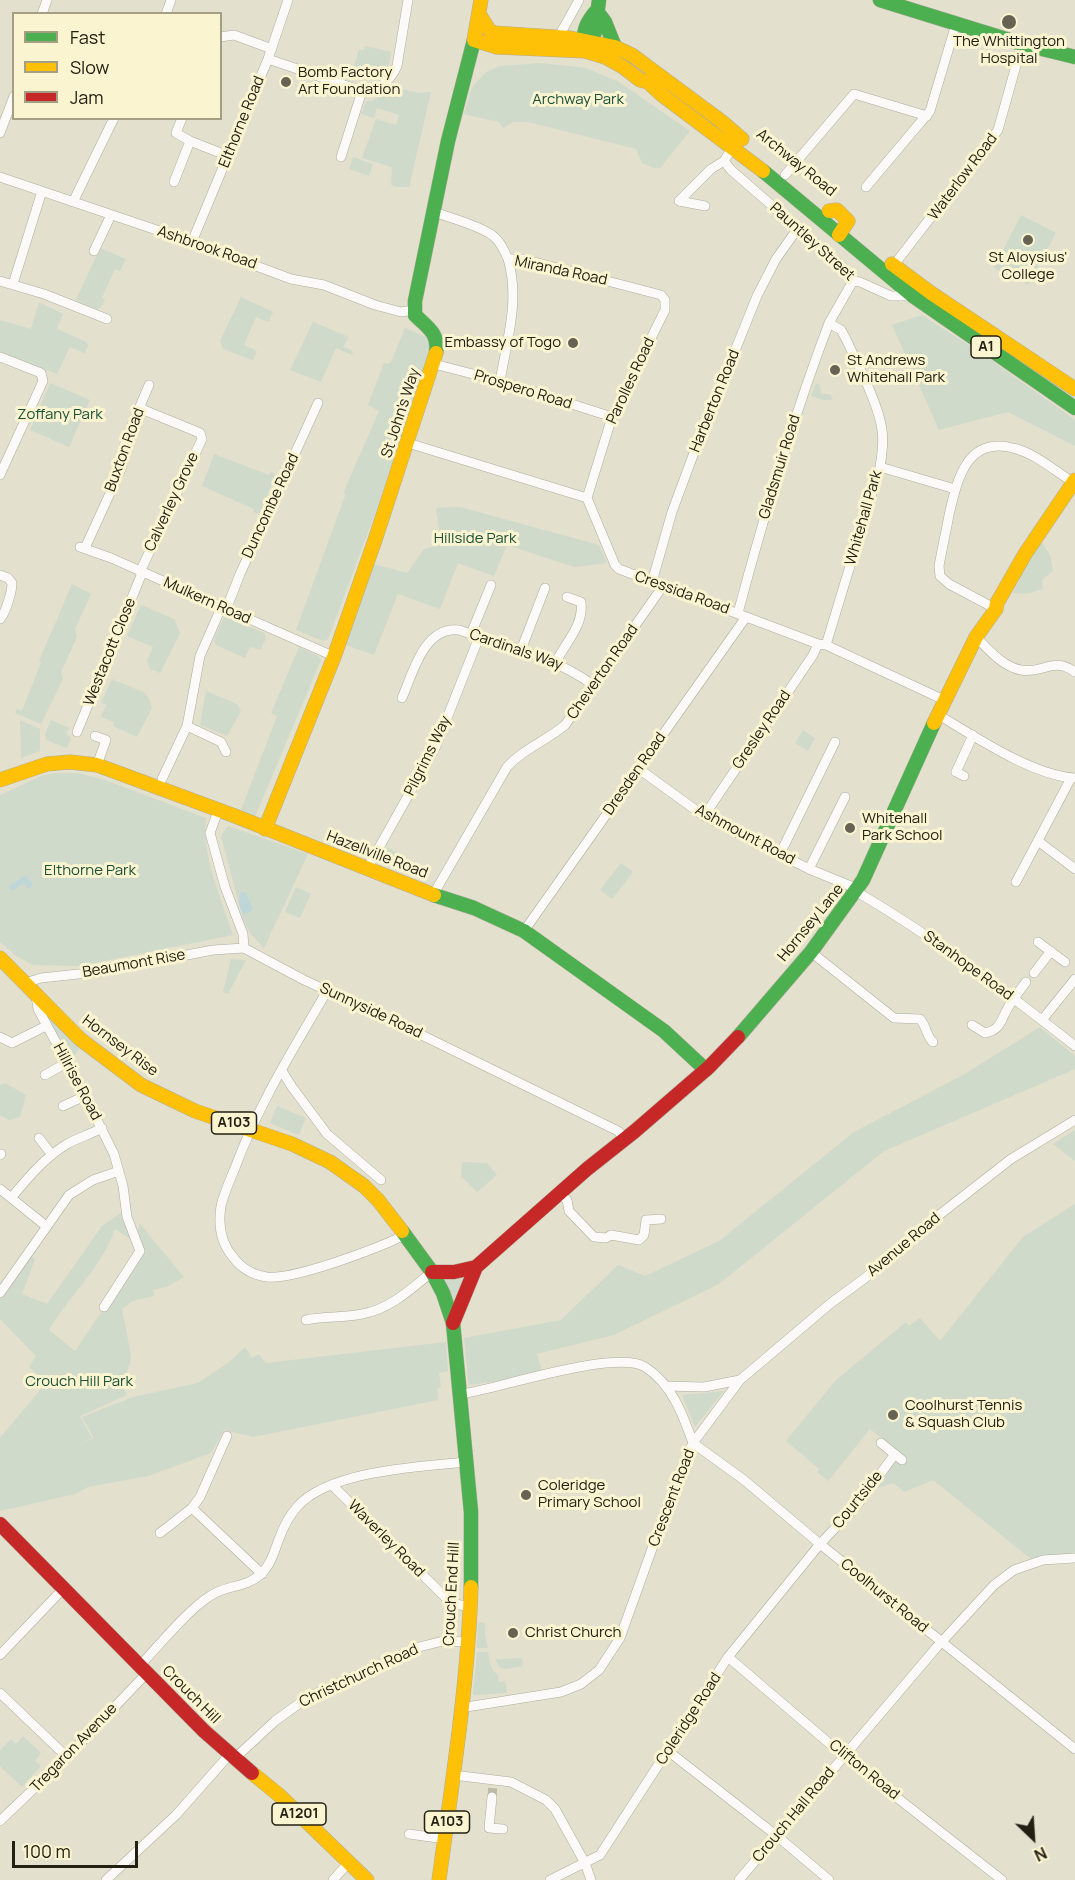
<!DOCTYPE html>
<html>
<head>
<meta charset="utf-8">
<style>
  body { margin:0 }
  #map { position:relative; width:1075px; height:1880px; overflow:hidden; background:#e3e0cd; font-family:Manrope,sans-serif }
  canvas { display:block }
  .legend { position:absolute; left:12px; top:12px; width:210px; height:108px; box-sizing:border-box; background:#faf4d0; border:2px solid #a49f84; margin:0; padding:8px 10px; list-style:none; font-size:18px; color:#232013 }
  .legend li { display:flex; align-items:center; gap:12px; height:30px }
  .legend b { width:30px; border:2px solid #a49f84 }
  .north { position:absolute; left:1003px; top:1808px; width:60px; height:60px; -webkit-text-stroke:4px #faf4d0; paint-order:stroke; rotate:155deg; font-size:16px; font-weight:700; line-height:24px; text-align:center; color:#232013 }
  .north::after { content:''; display:block; margin:auto; width:21px; height:27px; background:#232013; clip-path:polygon(50% 0,100% 100%,50% 72%,0 100%) }
  .scale { position:absolute; left:12px; top:1841px; width:126px; height:27px; box-sizing:border-box; border:3px solid #232013; border-top:0; padding-left:8px; font-size:18px; line-height:21px; white-space:nowrap; color:#232013; -webkit-text-stroke:4px #faf4d0; paint-order:stroke }
</style>
</head>
<body>
<div id="map">
<canvas width="1075" height="1880"></canvas>
<ul class="legend">
<li><b style="height:8px;background:#4caf50"></b>Fast</li>
<li><b style="height:8px;background:#ffc107"></b>Slow</li>
<li><b style="height:8px;background:#c62828"></b>Jam</li>
</ul>
<div class="north">N</div>
<div class="scale">100 m</div>
</div>
<script>
const c = document.querySelector('canvas').getContext('2d');
c.lineJoin = 'round';
function fill(path, color) { c.fillStyle = color; c.fill(path, 'evenodd'); }
function trace(path, color, width, dash) { c.strokeStyle = color; c.lineWidth = width; c.lineCap = dash ? 'butt' : 'round'; c.setLineDash(dash || []); c.stroke(path); }
function label(font, color, halo, rows, align = 'center') {
  c.font = font + ' Manrope,sans-serif'; c.lineWidth = 6; c.setLineDash([]); c.textBaseline = 'middle'; c.strokeStyle = halo; c.fillStyle = color; for (const [text, x, y, turn = 0] of rows) {
    c.save(); c.translate(x, y); c.rotate((+turn || 0) * Math.PI / 180); c.textAlign = isNaN(turn) ? turn : align; if (halo) c.strokeText(text, 0, 0); c.fillText(text, 0, 0); c.restore();
  }
}
const green = new Path2D(`
  M365 46 391 52C388 79 376 84 351 76L359 49 364 50Z
  M541 63 586 68 619 82 690 131 660 168H653L642 163 636 149 528 122H513L503 128 499 122 464 114 472 87 486 72 500 66Z
  M394 87 418 93 431 92 409 187H396L391 185 392 167 362 158 376 119 396 125 399 115 377 108 374 118 361 114 366 101H372Z
  M353 157 373 164 369 176 349 169Z
  M1021 215 1056 233 1028 285 994 268Z
  M100 248 126 259 120 271 115 269 102 298 105 300 101 307 96 309 76 300Z
  M241 297 273 312 269 322 256 317 244 345 257 351 253 360 223 349 220 341Z
  M39 302 63 314 57 329 87 342 88 346 85 353 70 347 57 374 0 352V320L31 329Z
  M922 315 991 360 1075 420V446L1008 412 939 430 892 325Z
  M313 322 349 337 343 347 351 350 353 353 352 355 336 348 321 382 290 370Z
  M405 328 426 337 430 343 428 357 376 511 328 639 323 641 296 630 345 496 344 491 379 411 368 405 384 363 388 364 391 362Z
  M50 383 90 400 69 447 30 430Z
  M816 383 820 385 821 394H830L833 400H823L811 396Z
  M214 454 269 475 271 472 276 475 259 514 253 512 254 509 202 486Z
  M460 507 599 545 607 563 574 567 507 545 494 576 458 563 440 609 398 594 374 655 346 645 374 564 407 573 424 549 435 546 434 540 440 538 436 508Z
  M1042 542 1050 555 1053 571 1042 580 1043 588C1034 594 1023 594 1013 593L1023 569Z
  M72 584 91 594 75 629 77 637 61 672 63 679 41 724 15 713 17 709 22 711 41 662 39 661Z
  M141 605 174 619 180 633 160 673 150 669 147 661 153 647 127 636Z
  M227 617 264 633 266 638 261 650 250 647 245 658 216 645 214 639 223 619Z
  M299 647 318 656 321 660 255 817 241 810 277 716 271 713Z
  M112 679 145 693 149 698 152 708 137 737 113 726 114 722 101 717 106 705 101 703Z
  M206 691 237 704 241 711 227 736 200 725Z
  M20 720 40 729V751L21 758Z
  M51 720 69 728 66 733 71 738 67 748 46 740 45 734Z
  M803 730 815 738 808 751 795 743Z
  M54 773H79L105 780 206 818C202 858 221 897 233 935L79 966 33 965 15 955 0 942V795L41 776Z
  M228 826 308 854 264 948 250 933 243 919 221 836Z
  M387 847 399 854 392 867 378 862Z
  M621 863 633 872 612 899 600 890Z
  M296 887 311 894 300 918 285 912Z
  M231 959 246 960 228 994 223 992Z
  M52 1020 80 1048 73 1057 50 1023Z
  M1040 1027 1075 1056V1069L884 1151 719 1284 614 1335 537 1354 543 1375 469 1385 464 1338 561 1320 618 1265 645 1276 719 1241 854 1132 963 1075Z
  M5 1083 26 1095 20 1117 9 1120 0 1115V1085Z
  M277 1106 306 1118 299 1135 270 1123Z
  M1075 1130V1161L1053 1144Z
  M462 1162 487 1163 497 1175 477 1192 461 1176Z
  M1075 1204V1558L1036 1563 933 1480 904 1492 893 1483 875 1489 880 1478 893 1463 906 1458 870 1429 828 1481 817 1472 819 1469 786 1441 836 1380 906 1322 909 1326 920 1318 940 1341 1023 1237Z
  M121 1213 132 1240 115 1229C102 1267 69 1296 49 1330L75 1351 142 1252 135 1237 140 1224 184 1277 166 1287 153 1290 154 1296 133 1301 122 1309 131 1355 130 1364 121 1384 127 1395 80 1416 92 1438 80 1444 94 1438 82 1417 133 1397 198 1383 228 1363 245 1347 252 1358 259 1354 266 1363 446 1342 448 1371 439 1373 441 1387 437 1388 438 1400 253 1437 224 1430 211 1453 148 1476 88 1487 75 1494 0 1511V1438L47 1382 29 1367 36 1356 0 1319V1293L30 1255 35 1259 22 1294 47 1304 102 1226Z
  M476 1267 465 1292 449 1309 432 1272Z
  M724 1391 695 1427 682 1395Z
  M478 1622 485 1623V1636L488 1648H477Z
  M477 1652H488L490 1663 493 1671 498 1675 499 1682 505 1681 507 1693 474 1695 473 1693Z
  M522 1658 523 1666 507 1669 500 1668 495 1659Z
  M23 1736 41 1753 35 1761 41 1766 22 1787 0 1766V1750L11 1739 16 1744Z`);
const water = new Path2D(`
  M26 875 33 885 28 889 24 883 12 891 9 886Z
  M245 892 253 909 250 912 244 914C238 908 239 901 240 893Z`);
const streetTunnel = new Path2D(`
  M492 1797 493 1785`);
const street = new Path2D(`
  M42 14 47 0
  M166 14 171 0
  M220 37 234 35 272 49
  M558 38 579 0
  M268 59 362 91C378 92 391 80 397 66L408 0
  M0 133 14 96
  M190 141 228 156
  M341 157 362 91
  M724 161 731 170 844 268 853 281 860 282 891 296H911
  M785 175 854 94 927 116
  M0 177 192 242 291 279 324 285 375 305 401 312 414 310
  M174 182 190 141 176 133 182 118
  M866 187 930 111 956 24
  M73 202 114 118
  M705 206 679 201 711 169 724 161 733 147
  M434 212C451 218 478 225 492 235 500 241 504 250 508 259H523L661 295 665 300V310L612 417 587 498
  M192 242 268 59 288 0
  M94 251 111 215
  M894 265 998 130 1022 44
  M0 281 44 294 107 319
  M13 284 42 191
  M0 357 41 373 43 381 0 475
  M434 364 500 381 612 417
  M500 381C507 341 520 299 508 259
  M139 408 200 433 202 439 140 572
  M408 443 587 498 615 565 619 569 818 644 826 645 944 700
  M880 467 955 489
  M80 547 111 558 333 656
  M85 548 122 467 125 442 149 385
  M0 575 8 578 12 583C12 592 6 612 0 619
  M652 582 672 512 695 450 757 296 776 259 798 228
  M996 609 949 584 940 576 939 566C942 549 946 532 949 515 957 481 966 436 1013 448 1035 453 1055 471 1074 483
  M226 610 240 574 318 403
  M738 613C764 515 793 418 829 323
  M471 634 491 585
  M976 637C989 650 1003 667 1021 670 1044 674 1053 656 1075 672
  M826 645 880 467C882 455 884 442 882 430 879 405 857 363 846 339L841 330 829 323 853 281
  M521 650 545 588
  M556 662C565 643 584 626 581 602L567 597
  M402 698C413 673 424 626 459 630 505 646 553 656 593 685
  M937 714C974 736 1033 776 1075 778
  M187 726 221 742 226 752
  M77 732 142 573
  M95 736 106 740 97 765
  M639 769 704 816 809 869 858 889
  M964 776 956 772 973 735
  M162 779 187 726 200 656 221 608
  M218 811 210 833 225 887 243 934 244 948
  M704 816 813 655 818 644
  M1038 841 1075 869
  M780 854 835 742
  M367 869 436 746 479 637
  M809 869 845 797
  M1016 882 1071 778
  M857 892C934 937 1005 991 1075 1046
  M433 895 507 767C523 749 546 741 565 725L663 586
  M524 931 746 617
  M1038 942 1065 962
  M811 952 894 1018 920 1019C927 1027 926 1036 933 1042
  M1034 973 1051 951
  M25 983 41 978 97 972 213 950 244 948 304 980 395 1022 618 1131 625 1139
  M327 991C294 1048 258 1105 235 1168 230 1180 224 1193 221 1206 218 1225 220 1242 233 1257 241 1268 253 1275 267 1277 295 1280 378 1248 405 1235
  M36 996 38 1009 85 1096 114 1154 123 1186 127 1217 140 1251 104 1307
  M1042 1020 1075 979
  M972 1025 985 1033C1002 1030 1001 1018 1009 1006 1014 998 1020 990 1026 982
  M0 1037 12 1043 46 1026
  M282 1071 292 1087 327 1134 381 1180
  M45 1075 68 1062
  M63 1106 85 1096
  M1075 1120 1011 1159 934 1219 865 1278 831 1303 740 1380 693 1443 744 1480 820 1544 1075 1749
  M39 1138 52 1155
  M0 1155 1 1154
  M0 1189 46 1226
  M559 1194 567 1200 569 1211 594 1237 606 1238 611 1235 639 1240 644 1235 646 1220 661 1219
  M11 1198C28 1178 44 1158 67 1144 78 1138 91 1134 102 1128
  M0 1293 69 1195 93 1180 119 1171
  M306 1320C325 1316 343 1318 362 1314 390 1309 411 1289 432 1272
  M666 1386 704 1387 740 1380
  M881 1443 902 1460
  M333 1486 447 1599 456 1604 470 1607
  M192 1508 262 1574
  M160 1533 192 1508 200 1497 227 1436
  M0 1655 63 1589
  M728 1657 844 1756 1002 1880
  M139 1667C158 1646 188 1610 210 1596 226 1585 245 1588 260 1575 271 1565 274 1552 279 1539 283 1528 289 1516 297 1507 328 1471 421 1466 467 1462
  M0 1693 67 1757
  M460 1708 561 1692 581 1684 599 1670 620 1638 680 1471 693 1443C683 1415 672 1384 645 1367 617 1349 503 1387 467 1393
  M668 1751 777 1836 829 1880
  M234 1759 275 1721 304 1700 321 1691 419 1647 443 1641 467 1642
  M453 1775 511 1782 546 1800 555 1809 585 1863 591 1880
  M492 1797 489 1828 503 1829
  M0 1821 67 1757 146 1674
  M409 1834 445 1839
  M106 1880 176 1815 229 1755
  M333 1880 349 1862
  M550 1880 600 1855 728 1657 820 1544 857 1505 895 1454
  M739 1880 936 1648 994 1585 1014 1570 1043 1560 1075 1558`);
const fast = new Path2D(`
  M880 0 1022 44 1075 57
  M599 14 605 22 615 47
  M585 49C581 32 587 21 598 9
  M586 49 595 32 599 0
  M763 171 913 296 1075 408
  M436 353C439 333 428 328 415 315V301L448 141 474 40
  M434 895 474 908 524 931 664 1031 706 1070
  M738 1037 811 952 863 880 934 723
  M402 1231 432 1272 443 1293 453 1323 471 1512V1587`);
const slow = new Path2D(`
  M481 0 474 40 497 47 585 51 605 57 623 67 640 80 648 82 662 95 763 171
  M479 14 489 30 494 33 570 38 615 47 632 55 721 121 742 139
  M829 211 837 210 848 221 839 235
  M892 264 931 293 1075 389
  M934 723 976 637 996 609 997 603 1025 554 1075 480
  M0 780 47 764 70 762 97 765 235 816 434 895
  M265 829 334 657 375 540 436 353
  M0 958 80 1039 141 1085 195 1111 292 1144 330 1162 364 1186 378 1200 402 1231
  M252 1773 279 1795 367 1880
  M439 1880C452 1783 468 1685 471 1587`);
const jam = new Path2D(`
  M432 1272H454L476 1267
  M453 1323 476 1267 587 1169 635 1131 709 1067 738 1037
  M0 1524 204 1731 252 1773`);
const markers = [
  [1009,22,8,"#666354"],
  [286,82,6,"#666354"],
  [1028,240,6,"#666354"],
  [573,343,6,"#666354"],
  [835,370,6,"#666354"],
  [850,828,6,"#666354"],
  [893,1415,6,"#666354"],
  [526,1495,6,"#666354"],
  [513,1633,6,"#666354"]
];
const shields = [
  [986,347,30],
  [234,1123,45],
  [299,1814,54],
  [447,1822,45]
];
const shieldNames = [
  ["A1",986,347],
  ["A103",234,1123],
  ["A1201",299,1814],
  ["A103",447,1822]
];
const poiNames = [
  ["The Whittington",1009,42,"center"],
  ["Hospital",1009,59,"center"],
  ["Bomb Factory",298,73],
  ["Art Foundation",298,90],
  ["St Aloysius'",1028,258,"center"],
  ["College",1028,275,"center"],
  ["Embassy of Togo",561,343,"right"],
  ["St Andrews",847,361],
  ["Whitehall Park",847,378],
  ["Whitehall",862,819],
  ["Park School",862,836],
  ["Coolhurst Tennis",905,1406],
  ["& Squash Club",905,1423],
  ["Coleridge",538,1486],
  ["Primary School",538,1503],
  ["Christ Church",525,1633]
];
const parkNames = [
  ["Archway Park",578,100],
  ["Zoffany Park",60,415],
  ["Hillside Park",475,539],
  ["Elthorne Park",90,871],
  ["Crouch Hill Park",79,1382]
];
const streetNames = [
  ["Elthorne Road",242,122,-68],
  ["Archway Road",796,163,39],
  ["Waterlow Road",963,177,-53],
  ["Pauntley Street",812,242,42],
  ["Ashbrook Road",207,248,19],
  ["Miranda Road",561,271,12],
  ["Parolles Road",631,381,-65],
  ["Prospero Road",523,390,17],
  ["Harberton Road",715,401,-68],
  ["St John's Way",401,413,-72],
  ["Buxton Road",125,450,-70],
  ["Gladsmuir Road",780,467,-73],
  ["Calverley Grove",172,502,-65],
  ["Duncombe Road",271,506,-65],
  ["Whitehall Park",864,518,-74],
  ["Cressida Road",682,593,20],
  ["Mulkern Road",207,601,24],
  ["Cardinals Way",516,650,19],
  ["Westacott Close",110,652,-68],
  ["Cheverton Road",603,672,-55],
  ["Gresley Road",762,730,-56],
  ["Pilgrims Way",428,756,-64],
  ["Dresden Road",635,774,-55],
  ["Ashmount Road",745,835,28],
  ["Hazellville Road",377,855,21],
  ["Hornsey Lane",811,923,-51],
  ["Beaumont Rise",134,964,-10],
  ["Stanhope Road",968,966,36],
  ["Sunnyside Road",371,1011,25],
  ["Hornsey Rise",120,1046,37],
  ["Hillrise Road",77,1082,62],
  ["Avenue Road",904,1245,-40],
  ["Crescent Road",672,1498,-69],
  ["Courtside",858,1500,-51],
  ["Waverley Road",386,1539,45],
  ["Crouch End Hill",452,1594,-87],
  ["Coolhurst Road",884,1596,39],
  ["Christchurch Road",359,1676,-25],
  ["Crouch Hill",191,1695,45],
  ["Coleridge Road",689,1719,-57],
  ["Tregaron Avenue",74,1748,-46],
  ["Clifton Road",864,1770,39],
  ["Crouch Hall Road",794,1815,-50]
];
fill(green, '#cfdaca');
fill(water, '#bfd6d9');
trace(streetTunnel, '#bdbaa8', 9, [9, 4.5]);
trace(street, '#afac9d', 10);
trace(fast, '#afac9d', 15);
trace(slow, '#afac9d', 15);
trace(jam, '#afac9d', 15);
trace(street, '#fbfaf8', 9);
trace(fast, '#4caf50', 14);
trace(slow, '#ffc107', 14);
trace(jam, '#c62828', 14);
for (const [x, y, r, color] of markers) { const dot = new Path2D(); dot.arc(x, y, r, 0, 2 * Math.PI); c.fillStyle = color; c.fill(dot); trace(dot, '#faf4d0', 2); }
for (const [x, y, w] of shields) { const box = new Path2D(); box.roundRect(x - w / 2, y - 11, w, 22, 4.5); c.fillStyle = '#faf4d0'; c.fill(box); trace(box, '#232013', 1.5); }
label('bold 14px', '#232013', null, shieldNames);
label('15px', '#232013', '#faf4d0', poiNames, 'left');
label('15px', '#1a5038', '#faf4d0', parkNames);
label('15px', '#232013', '#faf4d0', streetNames);
</script>
</body>
</html>
